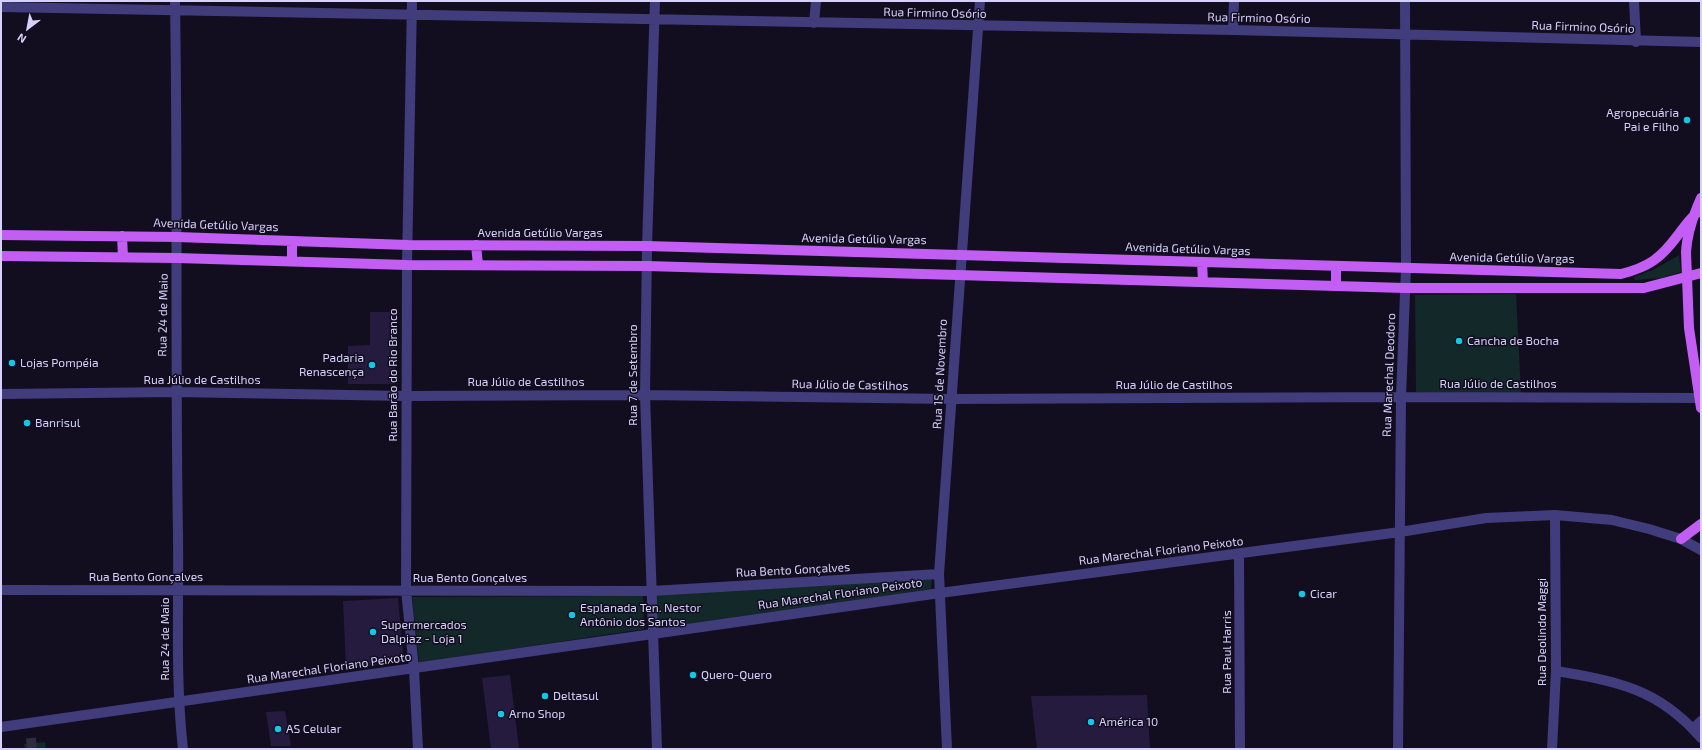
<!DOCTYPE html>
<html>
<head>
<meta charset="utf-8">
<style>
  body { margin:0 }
  #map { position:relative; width:1702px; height:750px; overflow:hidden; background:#120e1f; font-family:"Exo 2",sans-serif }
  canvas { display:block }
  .frame { position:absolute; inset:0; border:2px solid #d6d0fc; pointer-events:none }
  .north { position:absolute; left:8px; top:8px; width:40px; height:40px; -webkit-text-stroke:3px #120e1f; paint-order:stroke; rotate:212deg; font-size:11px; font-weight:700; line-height:16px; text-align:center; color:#d6d0fc }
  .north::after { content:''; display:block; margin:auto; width:14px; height:18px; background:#d6d0fc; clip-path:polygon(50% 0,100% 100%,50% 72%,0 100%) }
</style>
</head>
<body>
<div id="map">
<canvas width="1702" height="750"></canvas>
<div class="frame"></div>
<div class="north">N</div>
</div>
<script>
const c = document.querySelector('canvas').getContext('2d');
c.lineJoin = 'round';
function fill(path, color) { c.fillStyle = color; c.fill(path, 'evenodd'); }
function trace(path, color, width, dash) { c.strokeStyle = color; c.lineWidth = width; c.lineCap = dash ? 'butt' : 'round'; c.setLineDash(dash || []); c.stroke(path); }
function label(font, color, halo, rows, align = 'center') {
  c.font = font + ' "Exo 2",sans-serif'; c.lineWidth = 3; c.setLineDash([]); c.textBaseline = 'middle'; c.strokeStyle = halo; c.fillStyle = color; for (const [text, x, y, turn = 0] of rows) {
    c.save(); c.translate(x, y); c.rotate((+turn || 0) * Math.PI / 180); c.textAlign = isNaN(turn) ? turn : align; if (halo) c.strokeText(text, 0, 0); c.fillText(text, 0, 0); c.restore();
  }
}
const green = new Path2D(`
  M1679 255 1681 272 1661 278 1635 280 1634 277 1655 269Z
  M1516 294 1521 393 1416 392 1415 295Z
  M932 579 931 589 656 631 657 594Z
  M643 596 644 629 419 663 412 597Z
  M45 742 46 749H25L24 744Z`);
const building = new Path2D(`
  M370 312H395L396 384H348V346L370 345Z
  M398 598 404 662 346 668 343 601Z
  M510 675 519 749H491L482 678Z
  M1147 695 1150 749H1037L1031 696Z
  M285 711 291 746H271L266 712Z`);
const minorTunnel = new Path2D(`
  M31 738 32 749`);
const minor = new Path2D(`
  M175 1C178 179 175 357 178 535 179 606 175 678 183 749
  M412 1 407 265 406 590 414 669 418 749
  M655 1 647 246 645 395 657 749
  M1634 1 1636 42
  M1 7 1233 30 1701 42
  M814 23 816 1
  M1233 30 1234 1
  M1 394 175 392 406 396 645 395 952 399 1401 397 1699 398
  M1239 554 1240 749
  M1 590 652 591 939 574
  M1556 671C1617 681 1659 689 1701 738
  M1 727 940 593 1400 532 1486 518 1555 515 1612 520 1649 529 1681 539 1701 550
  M1693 729 1701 721
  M947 749 939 574 980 1
  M1398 749 1401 397 1406 268 1405 1
  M1552 749 1556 671 1555 515`);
const major = new Path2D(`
  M1701 198C1693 216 1687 233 1686 252L1689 328 1701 408
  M1 235 177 237 408 245 647 246 1621 274C1649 267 1661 258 1678 235 1685 226 1691 216 1701 210
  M122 236 123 257
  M476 245 478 265
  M1 256 177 258 407 265 647 266 1405 288H1644L1701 273
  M292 261V241
  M1202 262 1203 282
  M1336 286V266
  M1681 539 1701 524`);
const markers = [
  [1687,120,4,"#10c9e7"],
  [1459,341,4,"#10c9e7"],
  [12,363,4,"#10c9e7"],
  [372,365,4,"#10c9e7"],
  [27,423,4,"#10c9e7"],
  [1302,594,4,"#10c9e7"],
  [572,615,4,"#10c9e7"],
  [373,632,4,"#10c9e7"],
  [693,675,4,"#10c9e7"],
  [545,696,4,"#10c9e7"],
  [501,714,4,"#10c9e7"],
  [1091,722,4,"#10c9e7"],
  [278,729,4,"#10c9e7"]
];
const streetNames = [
  ["Rua Firmino Osório",935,13,1],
  ["Rua Firmino Osório",1259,18,1],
  ["Rua Firmino Osório",1583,27,2],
  ["Avenida Getúlio Vargas",216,225,2],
  ["Avenida Getúlio Vargas",540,233],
  ["Avenida Getúlio Vargas",864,239,1],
  ["Avenida Getúlio Vargas",1188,249,2],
  ["Avenida Getúlio Vargas",1512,258,1],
  ["Rua 24 de Maio",163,315,-89],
  ["Rua 15 de Novembro",940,374,-87],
  ["Rua Barão do Rio Branco",393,375,-90],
  ["Rua 7 de Setembro",633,375,-90],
  ["Rua Marechal Deodoro",1389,375,-88],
  ["Rua Júlio de Castilhos",202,380],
  ["Rua Júlio de Castilhos",526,382],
  ["Rua Júlio de Castilhos",1498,384],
  ["Rua Júlio de Castilhos",850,385,1],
  ["Rua Júlio de Castilhos",1174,385],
  ["Rua Marechal Floriano Peixoto",1161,551,-7],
  ["Rua Bento Gonçalves",793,570,-3],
  ["Rua Bento Gonçalves",146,577],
  ["Rua Bento Gonçalves",470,578],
  ["Rua Marechal Floriano Peixoto",840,594,-8],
  ["Rua Deolindo Maggi",1542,632,-90],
  ["Rua 24 de Maio",165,639,-90],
  ["Rua Paul Harris",1227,652,-90],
  ["Rua Marechal Floriano Peixoto",329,668,-8]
];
const poiNames = [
  ["Agropecuária",1679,113,"right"],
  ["Pai e Filho",1679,127,"right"],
  ["Cancha de Bocha",1467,341],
  ["Padaria",364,358,"right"],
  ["Renascença",364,372,"right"],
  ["Lojas Pompéia",20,363],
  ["Banrisul",35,423],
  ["Cicar",1310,594],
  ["Esplanada Ten. Nestor",580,608],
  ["Antônio dos Santos",580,622],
  ["Supermercados",381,625],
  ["Dalpiaz - Loja 1",381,639],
  ["Quero-Quero",701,675],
  ["Deltasul",553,696],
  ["Arno Shop",509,714],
  ["América 10",1099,722],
  ["AS Celular",286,729]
];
fill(green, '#122829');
fill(building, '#241b3f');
trace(minorTunnel, '#2f2b40', 10, [10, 5]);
trace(minor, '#413c7b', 10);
trace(major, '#c25ef4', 10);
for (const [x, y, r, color] of markers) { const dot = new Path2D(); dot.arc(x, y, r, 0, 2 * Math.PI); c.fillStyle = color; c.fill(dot); trace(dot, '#120e1f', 1.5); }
label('12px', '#d6d0fc', '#120e1f', streetNames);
label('12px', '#d6d0fc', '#120e1f', poiNames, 'left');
</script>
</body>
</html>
